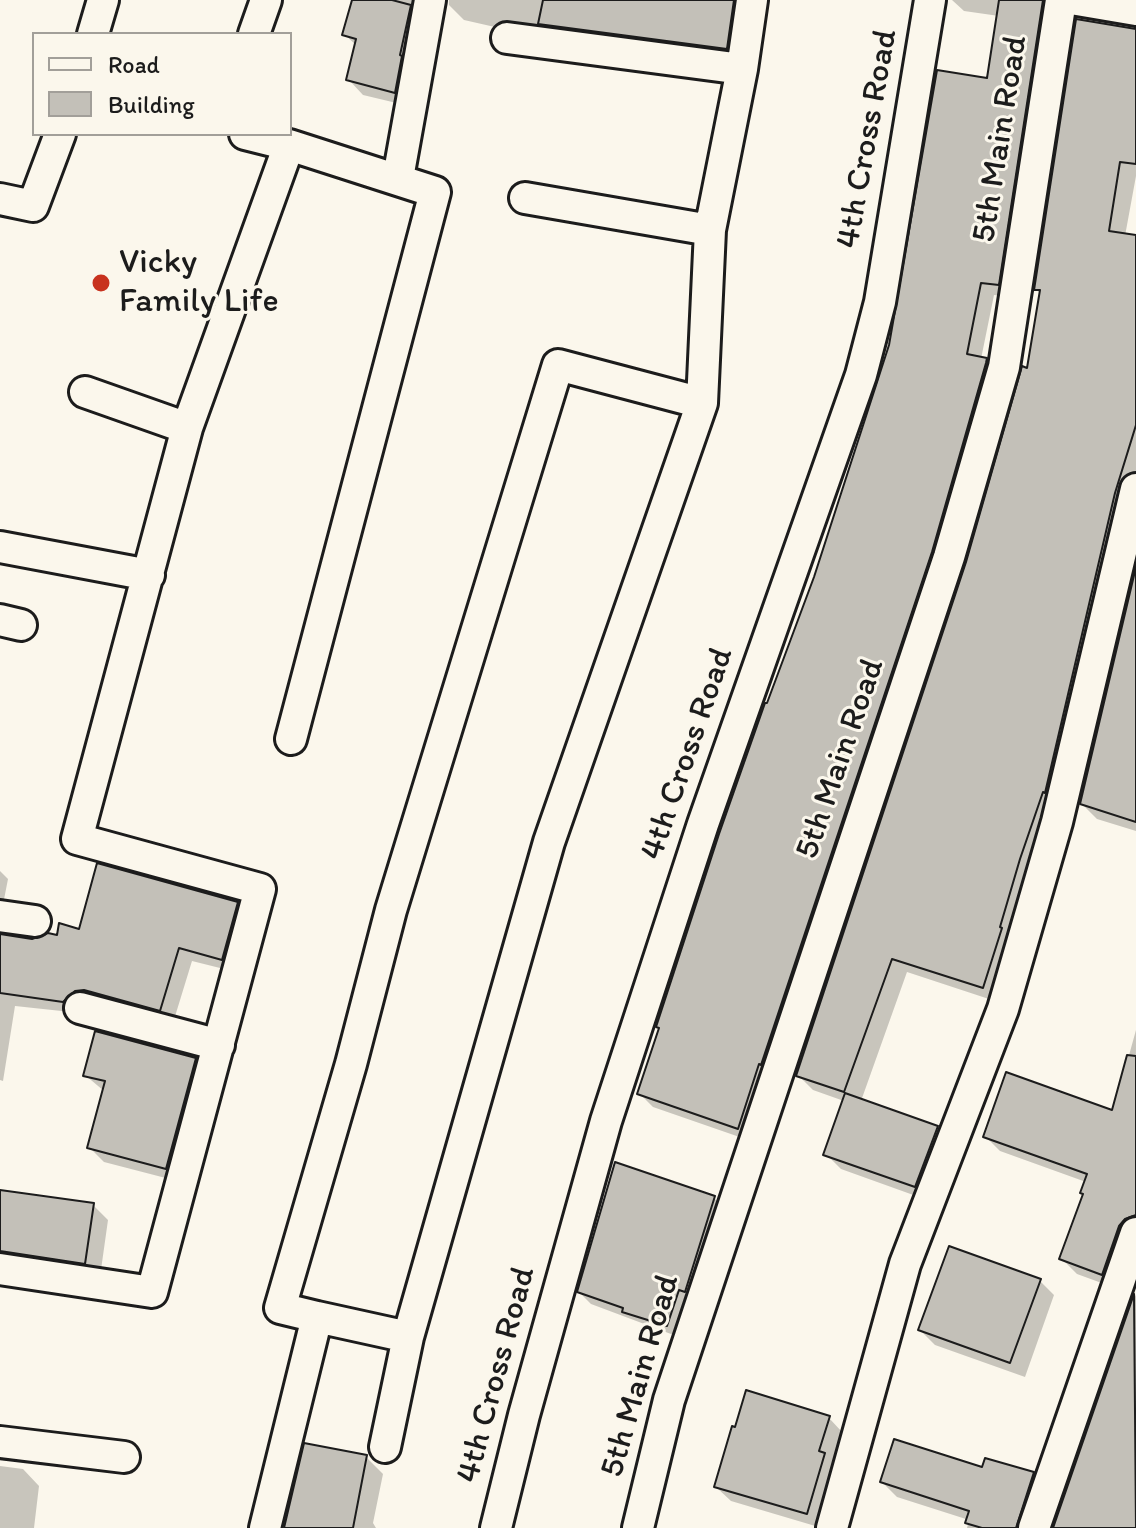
<!DOCTYPE html>
<html>
<head>
<meta charset="utf-8">
<style>
  body { margin:0 }
  #map { position:relative; width:1136px; height:1528px; overflow:hidden; background:#fbf7ec; font-family:Itim,sans-serif }
  canvas { display:block }
  .legend { position:absolute; left:32px; top:32px; width:260px; height:104px; box-sizing:border-box; background:#fbf7ec; border:2px solid #a29f99; margin:0; padding:10px 14px; list-style:none; font-size:24px; color:#1c1c1c }
  .legend li { display:flex; align-items:center; gap:16px; height:40px }
  .legend b { width:40px; border:2px solid #a29f99 }
</style>
</head>
<body>
<div id="map">
<canvas width="1136" height="1528"></canvas>
<ul class="legend">
<li><b style="height:10px;background:#fbf7ec"></b>Road</li>
<li><b style="height:22px;background:#c3c0b8"></b>Building</li>
</ul>
</div>
<script>
const c = document.querySelector('canvas').getContext('2d');
c.lineJoin = 'round';
function fill(path, color) { c.fillStyle = color; c.fill(path, 'evenodd'); }
function trace(path, color, width, dash) { c.strokeStyle = color; c.lineWidth = width; c.lineCap = dash ? 'butt' : 'round'; c.setLineDash(dash || []); c.stroke(path); }
function label(font, color, halo, rows, align = 'center') {
  c.font = font + ' Itim,sans-serif'; c.lineWidth = 6; c.setLineDash([]); c.textBaseline = 'middle'; c.strokeStyle = halo; c.fillStyle = color; for (const [text, x, y, turn = 0] of rows) {
    c.save(); c.translate(x, y); c.rotate((+turn || 0) * Math.PI / 180); c.textAlign = isNaN(turn) ? turn : align; if (halo) c.strokeText(text, 0, 0); c.fillText(text, 0, 0); c.restore();
  }
}
const shadow = new Path2D(`
  M354 0H435L409 106 363 95 349 80 357 46 344 34Z
  M449 0H754L741 62 508 30 464 20 449 5Z
  M952 0H1063L1012 297 994 295 981 359 986 360 1000 374 751 1141 653 1107 639 1093 769 706 989 81 999 16 964 11Z
  M1136 31V176L1125 236 1136 237V495L998 1002 907 972 861 1101 937 1128 952 1142 930 1201 841 1169 826 1154 844 1101 813 1090 798 1075 968 563 1029 370 1041 294 1036 289Z
  M1136 576V831L1097 819 1082 804Z
  M0 871 8 879 0 920Z
  M237 903 251 917 236 972 192 961 173 1023 15 1006 3 1081 0 1080V936L33 941Z
  M1136 1030V1241L1118 1289 1077 1274 1062 1259 1085 1194 1086 1182 1000 1151 985 1136 1113 1113Z
  M195 1059 210 1074 181 1182 104 1162 89 1147 104 1091 85 1075Z
  M617 1165 714 1198 726 1210 679 1337 591 1304 579 1292Z
  M0 1193 93 1205 108 1220 100 1277 0 1270Z
  M1040 1281 1054 1295 1025 1377 935 1345 920 1330Z
  M1136 1294V1528H1055Z
  M829 1418 843 1433 833 1464 839 1469 822 1528 731 1501 716 1487Z
  M366 1457 383 1474 373 1523 376 1528H286Z
  M0 1466 23 1469 39 1486 34 1528H0Z
  M984 1469 1033 1474 1048 1489 1035 1528H967L969 1520 897 1497 882 1482Z`);
const building = new Path2D(`
  M352 0H392L411 5 400 55 402 56 395 93 346 80 356 39 342 35Z
  M543 0H734L727 49 538 24Z
  M999 0H1043L999 285 981 283 967 354 987 358 986 363 932 552 761 1065 759 1064 738 1129 637 1094 659 1028 656 1027 719 834 765 703H767L814 577 889 345 937 70 987 78Z
  M1076 19 1136 29V164L1120 162 1109 231 1136 235V425L1115 493 1045 793 1043 792 1020 859 1000 927 1002 928 983 988 892 959 844 1092 796 1076 966 562 1022 366 1027 368 1040 290H1034Z
  M1136 567V822L1080 804Z
  M97 863 238 902 222 960 179 948 160 1011 84 990 75 991 63 1002 0 993V934L32 939 48 933 57 935 59 923 79 929Z
  M95 1031 196 1058 166 1169 87 1148 105 1081 83 1076Z
  M1127 1055 1136 1056V1215L1125 1219 1119 1226 1102 1275 1059 1259 1083 1194 1080 1193 1087 1174 983 1137 1006 1072 1112 1110Z
  M845 1093 938 1126 915 1187 823 1155Z
  M615 1162 715 1196 685 1292 679 1290 667 1326 622 1312 623 1308 577 1292Z
  M0 1190 94 1203 85 1264 0 1251Z
  M949 1246 1041 1279 1010 1363 918 1330Z
  M1134 1294 1136 1528H1053Z
  M746 1390 830 1416 819 1451 825 1453 807 1514 714 1487 732 1426 735 1427Z
  M894 1439 982 1467 985 1458 1034 1472 1016 1528H982L965 1523 969 1511 880 1482Z
  M304 1443 367 1455 353 1528H284Z`);
const street = new Path2D(`
  M1077 0 1136 10
  M93 34 103 0
  M254 34 266 0
  M507 38 742 69
  M245 134 289 145 435 192 291 739
  M398 178 430 0
  M525 198 710 230
  M0 199 33 206 60 134
  M85 392 187 428
  M0 547 149 575
  M0 620 21 625
  M0 916 35 921
  M80 1008 219 1045
  M0 1269 152 1292 260 889 77 839 187 428 289 145
  M317 1317 280 1308 351 1064 391 910 558 365 702 403 710 230 742 69 752 0
  M0 1442 124 1457
  M385 1447 408 1337
  M265 1528 317 1317 408 1337 549 842 702 403
  M496 1528 524 1415 606 1121 703 824 861 375 880 302 930 0
  M638 1528 669 1400 949 557 1004 367 1061 0
  M832 1528 905 1264 1003 1009 1057 822 1136 489
  M1034 1528 1136 1233`);
const markers = [
  [101,283,10,"#c8321e"]
];
const streetNames = [
  ["4th Cross Road",868,139,-80],
  ["5th Main Road",1001,139,-81],
  ["4th Cross Road",688,754,-71],
  ["5th Main Road",841,759,-71],
  ["4th Cross Road",497,1375,-75],
  ["5th Main Road",641,1376,-74]
];
const poiNames = [
  ["Vicky",119,263],
  ["Family Life",119,302]
];
fill(shadow, '#0003');
fill(building, '#c3c0b8');
trace(building, '#1c1c1c', 2);
trace(street, '#1c1c1c', 36);
trace(street, '#fbf7ec', 30);
for (const [x, y, r, color] of markers) { const dot = new Path2D(); dot.arc(x, y, r, 0, 2 * Math.PI); c.fillStyle = color; c.fill(dot); trace(dot, '#fbf7ec', 3); }
label('34px', '#1c1c1c', '#fbf7ec', streetNames);
label('34px', '#1c1c1c', '#fbf7ec', poiNames, 'left');
</script>
</body>
</html>
